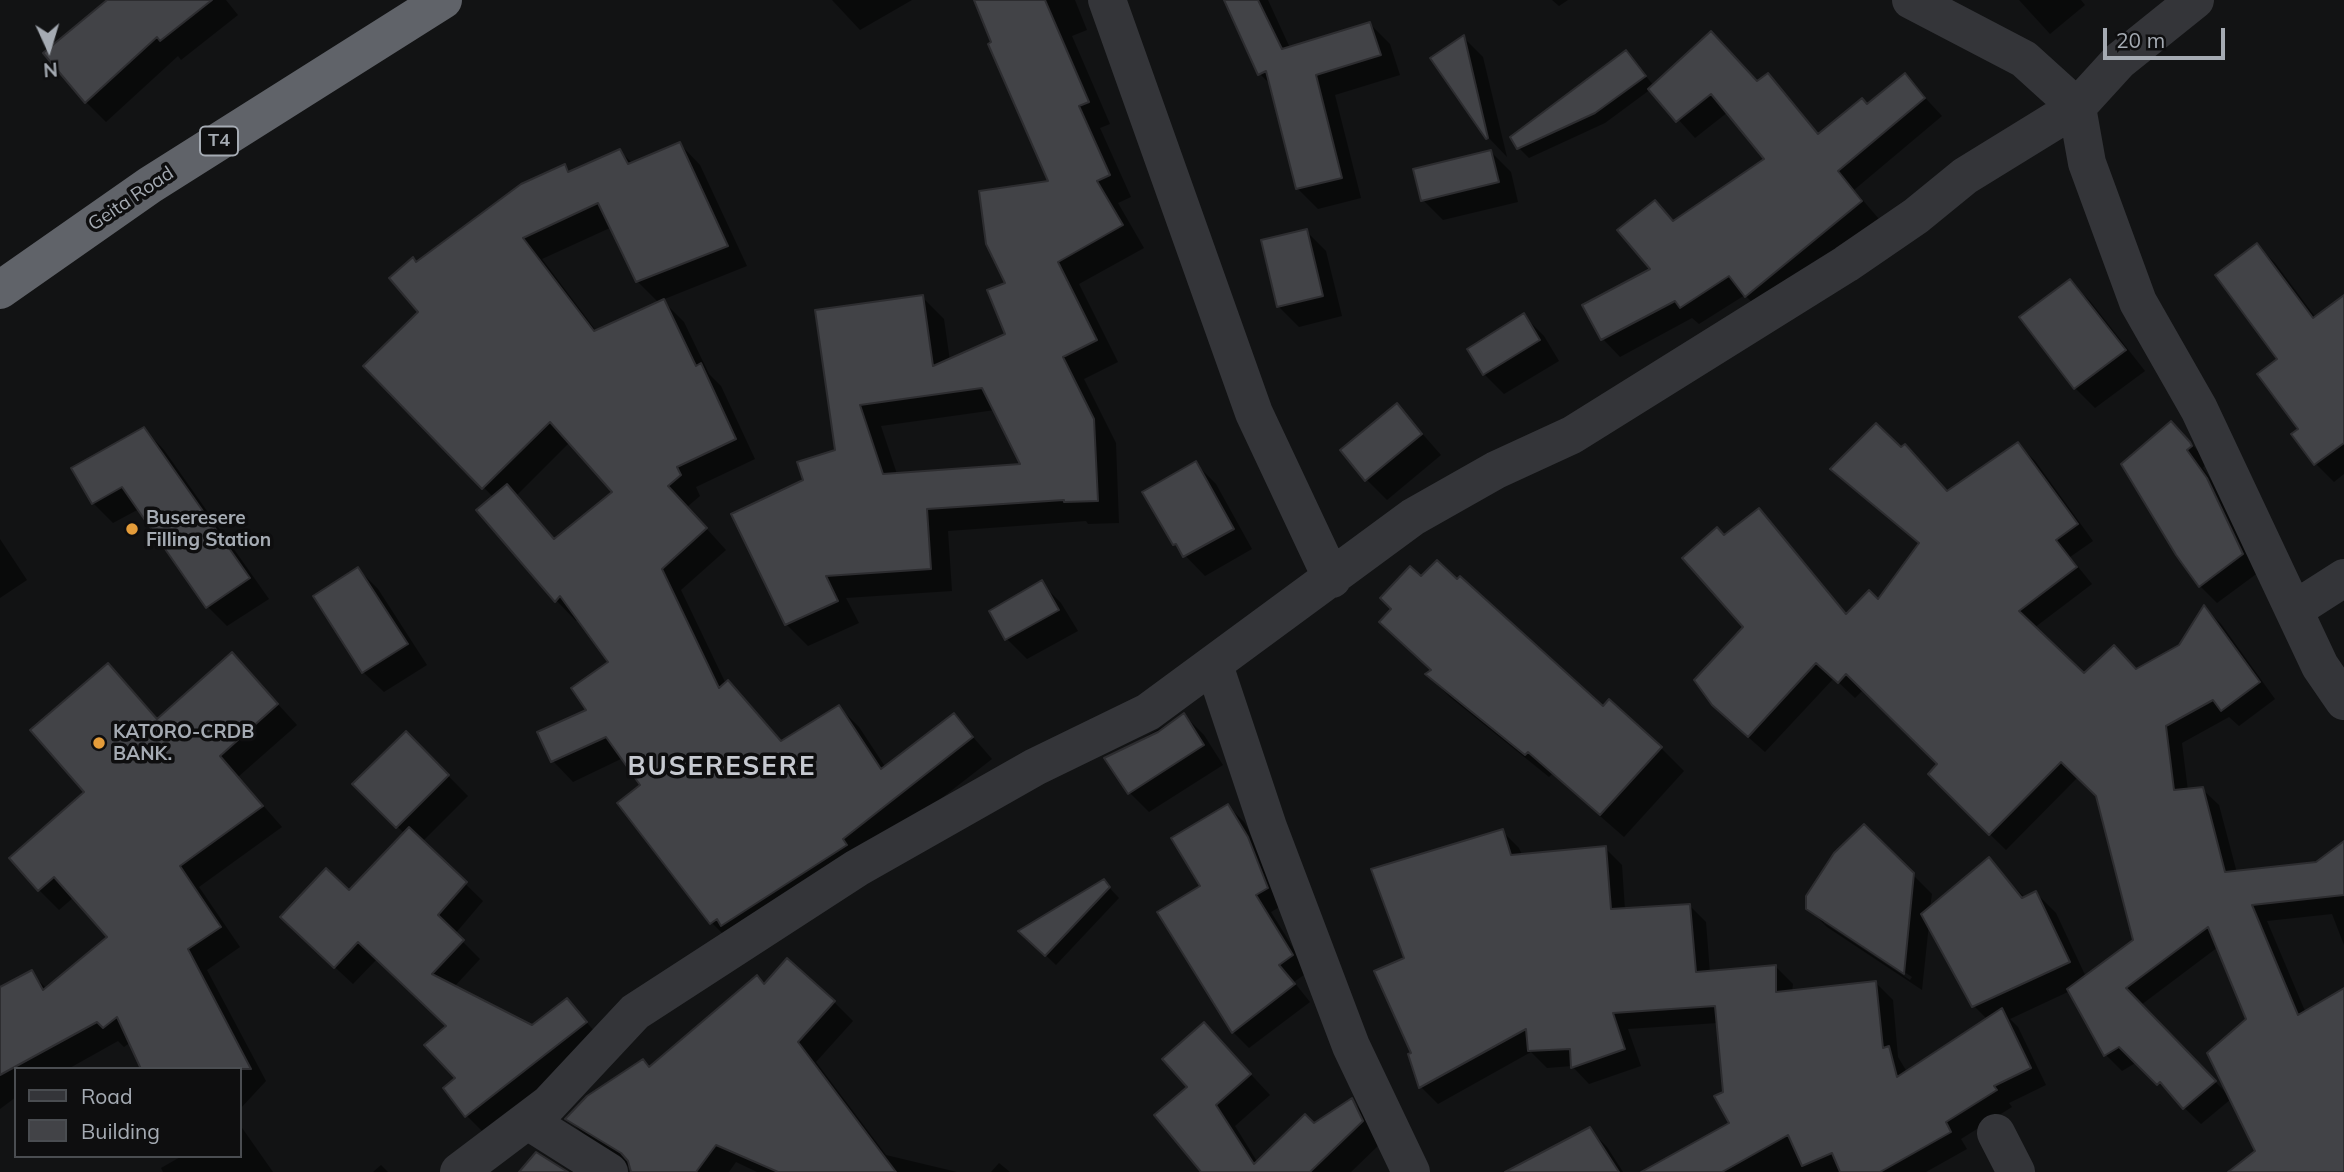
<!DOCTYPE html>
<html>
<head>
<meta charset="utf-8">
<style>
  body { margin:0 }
  #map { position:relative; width:2344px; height:1172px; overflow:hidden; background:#121314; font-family:Mulish,sans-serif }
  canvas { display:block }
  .legend { position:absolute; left:14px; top:1067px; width:228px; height:91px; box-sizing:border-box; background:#0e0e0f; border:2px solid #4a4d51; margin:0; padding:9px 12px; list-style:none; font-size:21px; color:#a5abb3 }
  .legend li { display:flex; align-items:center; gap:14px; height:35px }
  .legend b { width:35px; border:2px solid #4a4d51 }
  .north { position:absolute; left:14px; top:14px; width:70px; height:70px; -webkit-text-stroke:5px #0e0e0f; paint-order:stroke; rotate:176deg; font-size:19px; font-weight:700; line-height:28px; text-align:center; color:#a5abb3 }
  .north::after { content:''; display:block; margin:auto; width:24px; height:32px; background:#a5abb3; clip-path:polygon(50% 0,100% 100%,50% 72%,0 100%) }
  .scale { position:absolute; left:2103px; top:28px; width:122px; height:32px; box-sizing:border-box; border:4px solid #a5abb3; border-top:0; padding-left:9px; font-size:21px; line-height:24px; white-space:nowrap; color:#a5abb3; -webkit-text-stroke:5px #0e0e0f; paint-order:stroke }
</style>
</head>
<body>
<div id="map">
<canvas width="2344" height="1172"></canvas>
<ul class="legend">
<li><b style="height:9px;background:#343539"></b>Road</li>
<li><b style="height:19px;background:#424347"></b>Building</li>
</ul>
<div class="north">N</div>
<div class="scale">20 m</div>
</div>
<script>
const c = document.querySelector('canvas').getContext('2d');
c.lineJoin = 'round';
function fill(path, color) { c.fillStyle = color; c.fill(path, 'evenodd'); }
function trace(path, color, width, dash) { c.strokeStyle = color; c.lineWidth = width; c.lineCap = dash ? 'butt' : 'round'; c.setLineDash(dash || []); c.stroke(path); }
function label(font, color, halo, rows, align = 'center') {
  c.font = font + ' Mulish,sans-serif'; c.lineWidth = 7; c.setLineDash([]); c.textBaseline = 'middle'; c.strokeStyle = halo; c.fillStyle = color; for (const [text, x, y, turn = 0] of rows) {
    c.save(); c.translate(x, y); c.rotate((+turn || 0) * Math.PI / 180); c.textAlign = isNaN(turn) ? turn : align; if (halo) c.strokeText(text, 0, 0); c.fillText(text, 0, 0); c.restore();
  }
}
const shadow = new Path2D(`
  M112 0H226L238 15 181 60 178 56 106 122 86 102Z
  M832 0H912L860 30Z
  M976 0H1075L1087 30 1072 36 1110 124 1100 128 1131 197 1118 203 1144 248 1079 284 1118 362 1084 379 1116 443 1119 523 1088 524 1086 521 948 531 952 591 846 598 859 623 808 646 786 624 805 481 837 452 817 311 922 297 944 319 950 361 1008 335 1007 284 1051 182ZM995 410 1023 466 897 474 881 426Z
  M1226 0H1268L1290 48 1370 24 1390 44 1400 75 1335 95 1361 198 1318 209 1298 189 1271 85 1260 74Z
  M1552 0H1568L1559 6Z
  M2019 0H2081L2085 5 2050 34Z
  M1463 37 1483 57 1507 157 1488 137Z
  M1626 52 1654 86 1758 83 1768 75 1820 135 1868 106 1905 76 1942 116 1854 190 1879 219 1763 314 1745 295 1699 324 1692 318 1620 357 1603 339 1653 269 1655 202 1675 222 1767 159 1728 112 1695 138 1651 89 1605 123 1529 158 1519 148Z
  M680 144 700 165 747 266 662 300 684 322 709 374 721 386 755 459 696 487 700 496 687 507 726 550 681 590 726 684 748 703 783 742 839 707 859 727 886 768 954 715 992 759 862 860 732 943 712 923 643 785 623 758 573 782 553 761 539 733 589 710 611 662 579 618 576 621 556 600 494 498 366 366 421 313 416 264 564 166 571 173 620 151 633 164ZM612 227 637 281 659 303 597 332 542 259ZM570 442 614 492 556 540 516 496Z
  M1491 152 1511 172 1518 202 1443 220 1423 200Z
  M1306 231 1326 251 1342 316 1299 327 1279 307Z
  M2257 245 2275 263 2316 318 2344 297V474L2334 482 2316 464 2301 429 2280 359Z
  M2070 281 2090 301 2145 371 2095 408 2075 388Z
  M1524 316 1544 336 1559 361 1504 394 1484 374Z
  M1397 405 1441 455 1387 500 1367 480Z
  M144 429 164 450 269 599 227 626 207 606 139 509 113 523 93 503Z
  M2188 440 2207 461 2203 468 2224 497 2259 572 2217 603 2200 586 2124 464Z
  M2018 444 2035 461 2093 541 2070 557 2092 584 2034 628 2084 675 2136 671 2180 647 2205 608 2221 624 2275 699 2239 726 2229 717 2182 743 2188 791 2202 789 2219 805 2237 873 2316 863 2344 843V945L2332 914 2267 921 2305 1011 2344 989V1172H2232L2257 1152 2231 1099 2201 1124 2137 1062 2122 1071 2105 1054 2070 991 2010 1019 2018 1027 2046 1085 2009 1103 2012 1107 1961 1139 1967 1149 1926 1172H1645L1732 1123 1725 1093 1718 1023 1628 1029 1641 1066 1589 1084 1572 1066 1547 1068 1531 1052 1438 1104 1421 1087 1413 1054 1406 959 1502 831 1519 848 1522 855 1605 848 1622 865 1625 910 1689 905 1706 922 1710 973 1776 967 1793 984 1792 992 1876 983 1893 1000 1898 1057 1907 1072 1987 1019 1974 1006 1929 924 1922 990 1827 927 1808 908 1864 826 1932 894 1930 908 1989 860 2025 898 2036 893 2056 913 2086 977 2135 940 2098 796 2078 777 2006 850 1955 800 1940 764 1864 689 1855 698 1834 678 1765 752 1730 721 1745 627 1725 537 1759 510 1848 615 1878 601 1920 545 1898 523ZM1824 919 1912 977 1910 980 1824 923ZM2218 947 2248 1020 2229 1096 2141 1005Z
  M1196 464 1216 484 1252 549 1205 576 1174 544Z
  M0 539 27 580 0 598Z
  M358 569 378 589 427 665 384 692 363 672Z
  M1041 583 1061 603 1078 631 1027 659 1007 639 991 611Z
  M1381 622 1661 748 1684 771 1624 837 1552 774 1549 777 1450 697 1427 674 1432 671Z
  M232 654 297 725 238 777 282 827 199 887 240 947 207 970 266 1081 240 1109V1069L131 1042 124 1047 118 1041 68 1069H16V1097L0 1109V989L35 977 47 989 110 937 74 897 59 910 39 890 87 792 108 665 158 720Z
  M1184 715 1204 735 1223 765 1149 812 1129 792 1107 758Z
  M406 733 468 796 422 842 483 901 455 934 480 959 454 987 532 1027 567 1000 603 1041 484 1133 466 1115 448 1026 377 959 353 984 300 935 349 892 405 834 354 784Z
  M1228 806 1244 822 1264 855 1283 905 1271 912 1308 972 1294 982 1310 1002 1249 1048 1233 1032 1159 912 1203 887Z
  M1104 882 1119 898 1056 965 1021 932Z
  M765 985 834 1002 853 1021 816 1062 886 1155 957 1172H757L736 1162 729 1172H632L631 1168 586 1137 568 1119 650 1068Z
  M1204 1024 1270 1095 1235 1126 1258 1163 1351 1100 1371 1120 1382 1142 1351 1172H1204L1190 1088Z
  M240 1125 273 1172H163L161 1168 182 1156H240Z
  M1590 1130 1607 1147 1623 1172H1537Z
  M999 1163 1010 1172H991Z
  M381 1165 388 1172H373Z`);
const building = new Path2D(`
  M107 0H212L160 41 157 37 85 103 43 53Z
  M974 0H1045L1089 102 1079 106 1110 175 1097 181 1123 225 1058 262 1097 340 1063 357 1094 419 1098 501 1064 502V500L927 509 931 569 826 576 838 601 785 625 731 514 803 480 797 462 835 450 815 310 923 295 933 366 1005 334 987 290 1005 283 986 244 979 191 1048 181 988 44 991 42ZM982 388 1020 464 883 474 860 405Z
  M1224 0H1258L1282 49 1370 22 1381 55 1316 75 1342 178 1296 189 1266 71 1258 75Z
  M1711 31 1757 81 1768 73 1818 134 1862 98 1867 104 1905 73 1925 98 1838 171 1862 201 1745 297 1729 276 1680 308 1675 301 1601 340 1582 305 1650 269 1617 230 1655 200 1673 221 1764 159 1711 94 1676 122 1648 89Z
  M1464 35 1488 138 1486 139 1430 58Z
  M1626 50 1646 76 1595 113 1517 149 1510 137Z
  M680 142 728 246 636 282 598 203 523 238 594 331 664 299 696 366 701 363 736 439 677 467 681 475 668 486 707 528 662 569 719 688 728 680 781 741 839 705 881 769 954 713 973 737 843 839 847 845 721 926 717 919 710 924 617 803 640 785 606 737 551 762 537 732 586 710 571 688 608 662 560 596 555 602 476 510 507 484 554 539 612 492 550 422 482 489 363 366 418 312 389 278 413 257 416 262 521 184 565 164 568 172 620 149 628 164Z
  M1491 150 1499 182 1421 201 1413 169Z
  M1307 229 1323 296 1277 307 1261 240Z
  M2257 243 2313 318 2344 295V443L2314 465 2291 434 2298 429 2257 374 2277 359 2215 275Z
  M2070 279 2126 350 2074 389 2019 317Z
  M1524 313 1540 340 1483 375 1467 349Z
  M1397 403 1422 434 1365 481 1340 450Z
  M2171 421 2190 442 2192 446 2187 450 2207 478 2243 554 2199 587 2176 555 2121 464Z
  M1876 423 1901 447 1905 444 1947 491 2018 442 2078 524 2056 540 2077 567 2019 611 2084 673 2114 645 2136 669 2179 645 2204 605 2260 682 2221 711 2213 700 2166 726 2174 790 2203 787 2225 872 2316 862 2344 841V895L2252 905 2298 1015 2344 988V1172H2228L2255 1151 2207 1053 2246 1019 2208 927 2126 988 2216 1081 2183 1109 2160 1082 2157 1085 2119 1047 2104 1056 2067 989 2133 940 2096 796 2061 762 1989 835 1928 774 1937 764 1846 674 1838 683 1816 663 1748 737 1712 705 1694 680 1743 627 1682 558 1717 527 1724 535 1759 508 1846 614 1869 590 1878 599 1919 543 1830 469Z
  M144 427 250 578 206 608 122 487 92 504 71 468Z
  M1196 461 1234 529 1183 557 1176 544 1173 545 1142 492Z
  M1437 560 1457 579 1460 576 1603 706 1609 699 1662 747 1600 815 1528 752 1525 755 1425 674 1431 670 1379 622 1391 609 1380 598 1410 566 1421 576Z
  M358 567 408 644 362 673 313 596Z
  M1042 580 1059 610 1005 640 989 611Z
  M232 652 278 704 220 756 263 806 180 866 221 927 188 949 251 1069H141L117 1017 103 1028 97 1022 0 1075V987L32 970 43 990 107 937 54 877 38 891 9 858 84 792 30 730 108 663 157 719Z
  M1184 713 1204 745 1128 794 1104 758 1158 732Z
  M406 731 449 775 396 828 352 784Z
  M1228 804 1248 837 1268 888 1256 895 1293 955 1279 965 1295 984 1232 1033 1157 912 1200 886 1171 838Z
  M1864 824 1914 873 1904 974 1806 909V896L1834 853Z
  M409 827 467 882 438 915 464 940 432 974 532 1025 567 998 587 1022 465 1117 443 1088 455 1078 424 1045 446 1026 358 942 334 968 280 917 326 868 349 890Z
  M1503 829 1511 855 1606 846 1611 909 1690 904 1696 972 1776 965V992L1876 981 1883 1048 1889 1046 1897 1077 2002 1008 2031 1068 1994 1086 1997 1090 1946 1122 1951 1132 1880 1172H1840L1832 1153 1802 1166 1788 1135 1722 1172H1641L1729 1123 1714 1096 1723 1092 1715 1006 1613 1013 1625 1049 1571 1068 1570 1049 1528 1051 1526 1029 1419 1088 1408 1054 1411 1053 1374 971 1404 958 1371 869Z
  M1989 857 2022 898 2036 891 2070 962 1972 1007 1921 914Z
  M1104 879 1110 887 1045 956 1018 931Z
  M787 958 835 1001 798 1042 896 1172H778L716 1145 696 1172H631L628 1161 621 1153 565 1119 587 1096 643 1059 649 1067 757 975 764 984Z
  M1204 1022 1251 1074 1216 1105 1254 1164 1305 1114 1314 1123 1352 1098 1363 1121 1310 1172H1201L1154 1115 1187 1087 1162 1059Z
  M1590 1127 1619 1172H1505Z
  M536 1152 568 1172H519Z`);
const street = new Path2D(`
  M1107 0 1254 413 1332 579
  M1911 0 2024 59 2077 107 2087 163 2138 302 2199 409 2320 666 2344 701
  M2294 610 2344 578
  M1214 665 1268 827 1351 1046 1411 1172
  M528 1121 609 1172
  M1996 1133 2016 1172
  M459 1172 549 1104 635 1012 857 868 1035 767 1148 712 1413 517 1496 470 1572 435 1846 264 1916 216 1965 176 2077 107 2119 61 2195 0`);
const highway = new Path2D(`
  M0 290 150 185 443 0`);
const markers = [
  [132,529,7,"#e49c3a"],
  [99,743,7,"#e49c3a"]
];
const shields = [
  [219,141,38]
];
const shieldNames = [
  ["T4",219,141]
];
const streetNames = [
  ["Geita Road",131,199,-34]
];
const poiNames = [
  ["Buseresere",146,518],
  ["Filling Station",146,540],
  ["KATORO-CRDB",113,732],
  ["BANK.",113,754]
];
const districtNames = [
  ["BUSERESERE",722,767]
];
fill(shadow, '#0007');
fill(building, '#424347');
trace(building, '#2d2d30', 2);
trace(street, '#343539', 38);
trace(highway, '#606369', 38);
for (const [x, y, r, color] of markers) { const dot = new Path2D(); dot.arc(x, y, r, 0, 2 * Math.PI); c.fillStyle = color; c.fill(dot); trace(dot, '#0e0e0f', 2.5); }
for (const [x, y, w] of shields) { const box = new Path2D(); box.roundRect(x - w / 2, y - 14.5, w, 29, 5); c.fillStyle = '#0e0e0f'; c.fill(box); trace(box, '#a5abb3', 2); }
label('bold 18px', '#a5abb3', null, shieldNames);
label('19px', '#a5abb3', '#0e0e0f', streetNames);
label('bold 19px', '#a5abb3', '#0e0e0f', poiNames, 'left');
c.letterSpacing = '2px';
label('bold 26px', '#c6c9d0', '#0e0e0f', districtNames);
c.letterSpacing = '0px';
</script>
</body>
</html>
